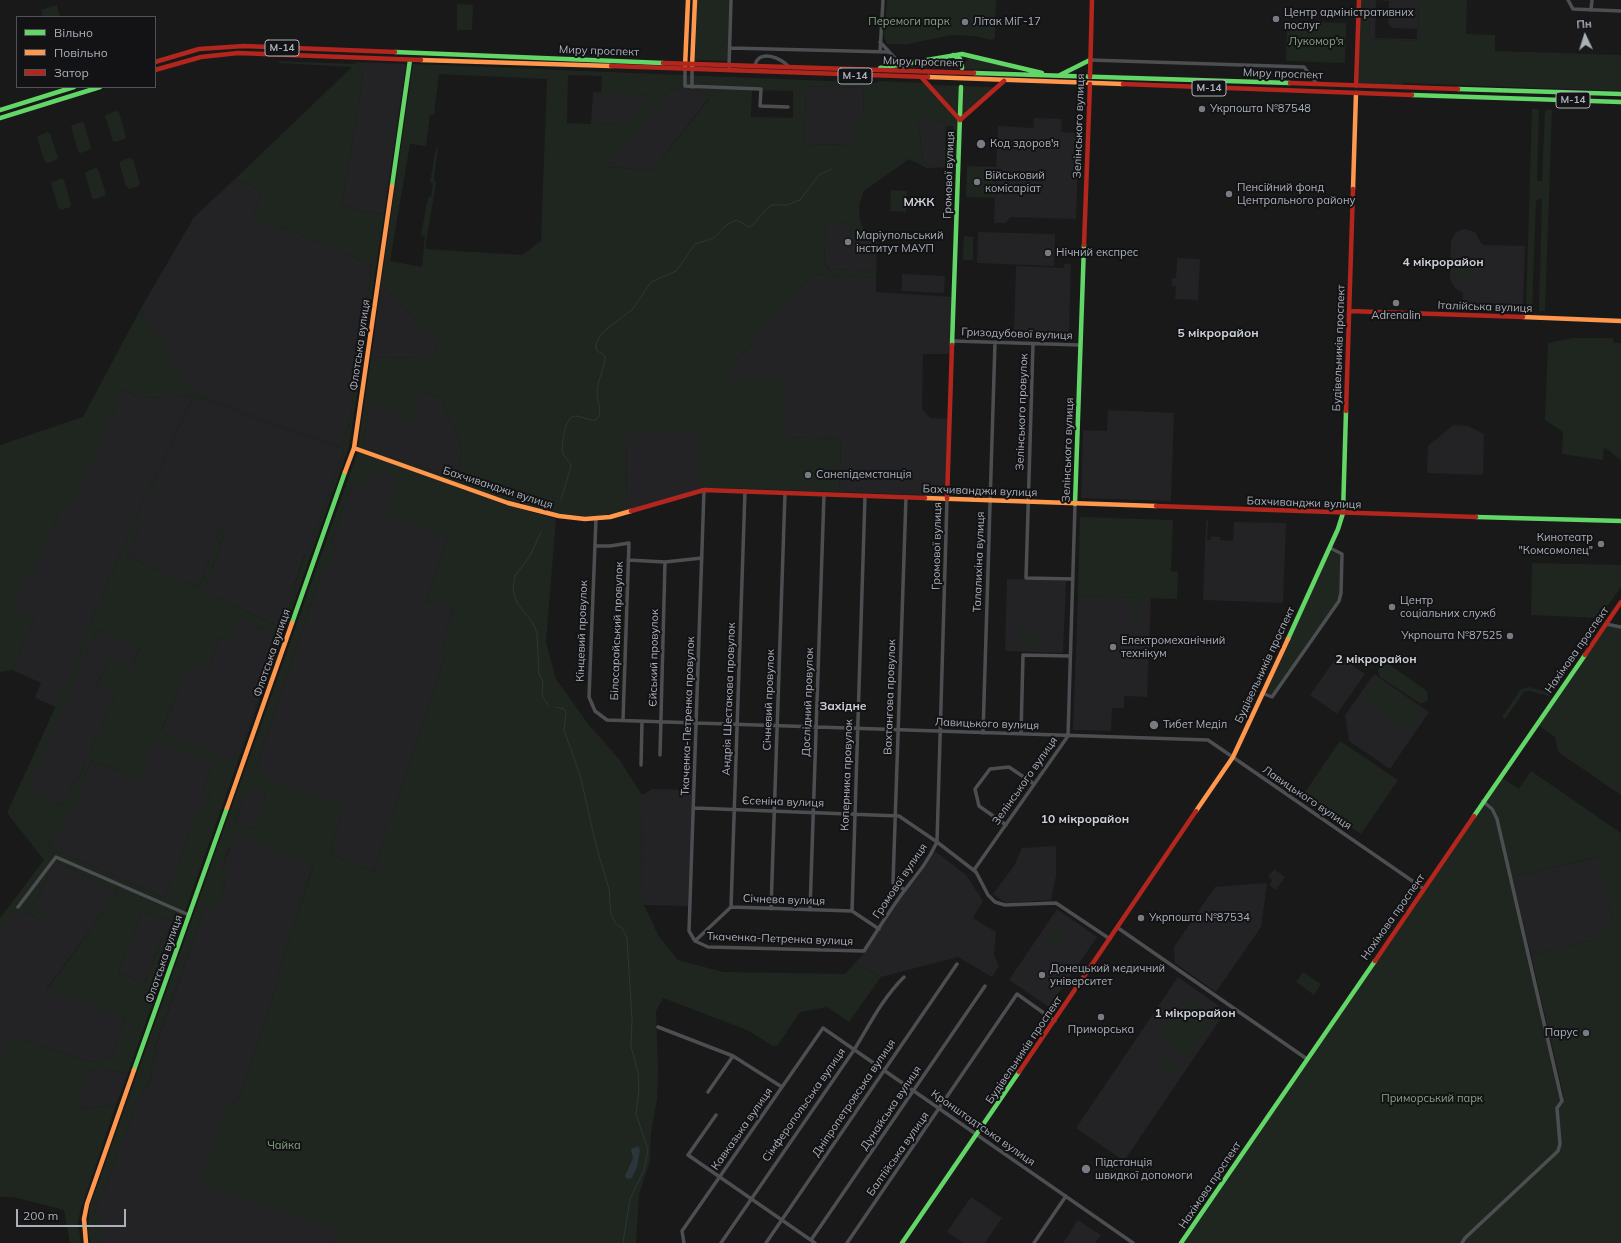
<!DOCTYPE html>
<html>
<head>
<meta charset="utf-8">
<style>
  body { margin:0 }
  #map { position:relative; width:1621px; height:1243px; overflow:hidden; background:#191919; font-family:Mulish,sans-serif }
  canvas { display:block }
  .legend { position:absolute; left:16px; top:16px; width:140px; height:72px; box-sizing:border-box; background:#131315; border:1px solid #4f5257; margin:0; padding:5px 7px; list-style:none; font-size:12px; color:#aab0ba }
  .legend li { display:flex; align-items:center; gap:8px; height:20px }
  .legend b { width:20px; border:1px solid #4f5257 }
  .north { position:absolute; left:1565px; top:16px; width:40px; height:40px; -webkit-text-stroke:3px #131315; paint-order:stroke; rotate:356deg; font-size:11px; font-weight:700; line-height:16px; text-align:center; color:#aab0ba }
  .north::after { content:''; display:block; margin:auto; width:14px; height:18px; background:#aab0ba; clip-path:polygon(50% 0,100% 100%,50% 72%,0 100%) }
  .scale { position:absolute; left:16px; top:1209px; width:110px; height:18px; box-sizing:border-box; border:2px solid #aab0ba; border-top:0; padding-left:5px; font-size:12px; line-height:14px; white-space:nowrap; color:#aab0ba; -webkit-text-stroke:3px #131315; paint-order:stroke }
</style>
</head>
<body>
<div id="map">
<canvas width="1621" height="1243"></canvas>
<ul class="legend">
<li><b style="height:5px;background:#63d668"></b>Вільно</li>
<li><b style="height:5px;background:#ff974d"></b>Повільно</li>
<li><b style="height:5px;background:#b3261e"></b>Затор</li>
</ul>
<div class="north">Пн</div>
<div class="scale">200 m</div>
</div>
<script>
const c = document.querySelector('canvas').getContext('2d');
c.lineJoin = 'round';
function fill(path, color) { c.fillStyle = color; c.fill(path, 'evenodd'); }
function trace(path, color, width, dash) { c.strokeStyle = color; c.lineWidth = width; c.lineCap = dash ? 'butt' : 'round'; c.setLineDash(dash || []); c.stroke(path); }
function label(font, color, halo, rows, align = 'center') {
  c.font = font + ' Mulish,sans-serif'; c.lineWidth = 4; c.setLineDash([]); c.textBaseline = 'middle'; c.strokeStyle = halo; c.fillStyle = color; for (const [text, x, y, turn = 0] of rows) {
    c.save(); c.translate(x, y); c.rotate((+turn || 0) * Math.PI / 180); c.textAlign = isNaN(turn) ? turn : align; if (halo) c.strokeText(text, 0, 0); c.fillText(text, 0, 0); c.restore();
  }
}
const built = new Path2D(`
  M1370 0H1419L1418 41 1369 39ZM1376 0 1389 1 1388 23 1392 28 1417 29V39L1375 38Z
  M356 62 406 64 384 214 359 211 342 204 363 75Z
  M806 86 864 88 863 118 855 134H851V145L804 144Z
  M670 89 704 91 709 98 653 170 608 167Z
  M593 92 653 95 622 125 591 124Z
  M918 118 945 121 944 166H928L923 162Z
  M1034 118 1062 119 1061 132 1079 133 1076 219 1010 217 1006 223H994L998 126 1033 128Z
  M235 179 263 191 252 218 282 230 283 227 372 265 349 425 341 446 292 430 195 394 140 310 194 217Z
  M826 222 851 224 876 247V271L829 269 824 261Z
  M1465 229 1475 232 1481 243 1484 245 1525 246 1523 307 1463 305V293L1455 288 1450 280 1451 241 1456 232Z
  M978 232 1055 234 1054 266 977 263Z
  M1177 258 1200 259 1198 300 1175 299 1176 286H1172V278H1176Z
  M1064 264H1071L1069 333 1027 332V335L1014 334 1016 266 1064 268Z
  M813 274 876 278V292L952 297 950 354H923L922 409 930 418 948 419 945 496 839 492 841 439 784 437 730 379V368Z
  M902 274 945 276 944 293 902 291Z
  M381 284 415 319 441 332V340L431 357 371 358Z
  M123 390 141 398 192 396 162 464 143 501 87 631 81 651 56 707 35 698 41 683 12 670 35 617 10 606 27 569 33 571 62 506 70 509Z
  M421 391 440 397 462 446 458 480 363 447 369 404 404 413Z
  M194 396 291 432 342 448 344 451 317 528H315L313 534 315 535 308 554H305L293 589 295 591 282 628 204 592 227 525 222 523 199 588 127 556 138 530 134 528Z
  M1108 410 1174 413 1171 501 1081 498 1083 430 1107 431Z
  M1453 425 1468 426 1484 434 1483 475 1427 473 1428 446Z
  M626 433H701V490L627 510Z
  M379 471 398 478 447 537 426 600 453 609 443 643 446 651 391 821H388L374 872 330 854 343 806 271 782 258 771 256 766 324 567 325 565H328L336 544 331 542 350 490Z
  M1206 521H1208L1207 540H1211V536L1216 537H1220V540L1233 541 1234 522 1286 523 1283 603 1203 600Z
  M1007 579 1066 581 1063 653 1005 651Z
  M1078 596 1151 598 1147 697 1124 696V708H1112L1111 731 1073 730Z
  M239 617 280 639 243 743 238 748 232 761 161 732 190 662 208 670 219 638 227 641Z
  M97 629 140 647 131 668 110 659 97 684 116 693 76 783 73 782 62 806 28 787Z
  M1338 655 1365 674 1337 714 1310 695Z
  M1374 674 1429 712 1390 769 1349 741 1345 715Z
  M153 742 212 763 202 791 210 794 202 815 197 813 165 898 53 849 49 843 80 803V787L91 761 119 771 126 777Z
  M254 789 266 794 255 829 235 823 242 802Z
  M652 789 692 790 688 906 644 905 641 898 642 795Z
  M236 835 314 863 290 934 268 1015 238 1101 229 1104 337 1232 334 1243H99L102 1227 97 1225 94 1214 144 1086 147 1087 152 1075 149 1073 157 1052 154 1051 204 909 223 894H221L229 870 222 867Z
  M1056 846V876L1051 900 1006 903 993 894 1014 866 1022 848Z
  M935 851 966 875 983 901 973 918 996 932 994 955 999 966 992 977 958 957 881 977 855 963 865 952 905 891 915 881Z
  M1598 857 1612 920 1593 940 1531 955 1512 877Z
  M55 861 118 892 46 990 126 1018 112 1056 90 1062 12 1035 0 1051V931L14 913 24 911 41 921 32 904 39 895Z
  M1274 869 1285 877 1276 890 1269 885 1272 880 1268 877Z
  M1267 883 1261 927 1216 992 1175 963 1174 947 1215 887Z
  M1057 909 1097 937 1049 1007 1009 980Z
  M142 911 162 919 163 917 173 921 166 939 162 938 145 983 118 973Z
  M1178 977 1226 1011 1124 1161 1076 1128Z
  M91 1069 128 1073 116 1105 79 1109 84 1077Z
  M971 1197 1002 1218 985 1243H963L947 1232Z
  M1078 1220 1101 1235 1095 1243H1063Z`);
const green = new Path2D(`
  M697 0H729L728 61 695 60Z
  M887 0H996L995 38 992 40 975 36 952 35 908 44H887L884 37Z
  M1361 0H1370L1369 39 1418 41 1419 0H1467L1466 34 1495 35V51L1621 55V91L1403 83V85L1358 83Z
  M457 4 473 5 472 30H457Z
  M57 5 60 17H43L41 10Z
  M1287 21 1346 23 1345 63 1286 61Z
  M951 56 958 59 960 69 905 67 903 65Z
  M970 57 1031 71 963 69 964 63Z
  M279 61 354 64 356 62 363 75 342 204 359 211 384 214 349 447 128 1073 91 1069 84 1077 80 1109 116 1105 80 1212 78 1224 81 1243H70L64 1210 13 1197H0V1051L12 1035 90 1062 112 1056 126 1018 46 991 118 892 55 861 39 895 32 904 45 913 41 921 24 911 21 917 14 913 0 931V918L44 860 7 813 81 651 87 631 143 501 162 464 192 396 141 398 123 390 70 510 62 506 33 572 27 569 11 606 35 617 12 670 0 672V445L83 417 140 310 195 394 292 430 341 446 349 425 372 265 283 227 282 230 252 218 263 191 235 179 352 67 279 63ZM194 396 291 432 342 448 344 451 317 528H315L313 534 315 535 308 554 306 553 293 590 295 591 282 628 204 592 227 525 222 523 199 588 127 556 138 530 135 528ZM239 617 280 639 243 743 238 748 232 761 161 731 190 663 208 670 219 638 227 641 231 640ZM97 629 140 648 131 668 110 658 97 685 116 693 76 783 73 782 62 806 29 787ZM153 743 212 763 202 791 210 794 202 814 197 813 165 898 53 849 49 843 80 803V787L91 761 119 771 126 777 138 782ZM142 911 162 919 163 917 173 921 166 939 162 938 145 983 118 973Z
  M413 64 877 83 878 81 924 83 958 121 957 167 927 168 909 159 864 191 859 205 860 221 866 233 877 242 876 278 813 274 730 368V379L786 381 784 437 841 439 839 492 718 488 701 490V434L626 433 627 510 596 517 559 514 508 501 358 447 371 358 431 357 441 340 440 332 414 331 415 319 381 284ZM439 74 547 79 541 241 522 255 425 249 436 183 434 179 438 148H436L430 182 433 183 431 197H428L421 235 425 236 422 267 390 261 410 144 426 146 430 115H434ZM568 75 602 76 601 93 652 95 622 125 567 123ZM806 86 864 88 863 117 855 123V134H851V145L804 144ZM670 89 704 91 709 99 653 170 608 167ZM752 90 793 91V118L751 117ZM918 119 945 121 943 166H928L923 162ZM946 126H953L952 155 945 154ZM826 223 851 224 850 236H864L876 247V271L828 269 824 261ZM421 391 440 397 462 446 458 480 363 447 369 405 404 413 402 422 410 424Z
  M933 85 960 86 959 115 932 86Z
  M963 86 992 87 994 88 962 116Z
  M1532 109H1539L1537 181H1542L1545 110H1552L1545 311H1539L1542 199 1536 200 1532 310H1526Z
  M115 111 119 112 126 137 125 139 115 142 113 141 105 116Z
  M81 122 84 123 91 147V149L81 153 78 151 71 126Z
  M47 132 50 133 58 158 56 160 47 163 44 160 37 137Z
  M129 158 133 159 140 184 138 186 129 189 126 186 119 162Z
  M967 166 996 167 995 198 966 197Z
  M95 168 98 169 106 194 104 196 95 199 92 198 85 173Z
  M61 178 64 180 71 204 70 207 61 210 58 207 51 183Z
  M891 190 907 191 906 212 890 211Z
  M964 236 973 237V260H963Z
  M1457 257 1473 258 1472 279 1456 278Z
  M1573 338H1613L1614 343H1621V460L1604 447 1603 460 1562 454 1563 432 1545 420 1548 343Z
  M358 451 507 505 556 519 546 642 556 679 589 725 619 759 642 795 641 898 658 935 678 960 723 972 845 974 855 963 881 977 849 1022 827 1007 800 1012 778 1045 773 1046 747 1030 663 998 656 1011 658 1070 657 1099 651 1133 650 1161 639 1194 636 1243H334L337 1232 199 1184 229 1104 238 1101 268 1015 290 934 314 864 236 835 231 849 229 848 222 867 229 870 221 893 223 894 216 910 207 908 204 909 154 1050 157 1051 149 1073 152 1074 147 1087 144 1086 94 1214 99 1216 97 1225 103 1227 99 1243H90L88 1226 90 1206ZM379 471 398 478 384 516 447 537 426 600 453 609 443 643 446 651 391 821H388L374 872 330 854 343 806 271 782 269 775 258 771 259 767 256 766 324 567 325 565 328 566 336 544 331 542 350 490ZM253 790 266 794 254 829 235 822 242 802Z
  M1080 517 1173 520 1171 571 1178 572 1177 599 1078 596Z
  M1330 551 1340 555V593L1336 603 1272 695 1265 692Z
  M1532 563 1621 565V587L1599 618 1531 615Z
  M1131 599H1141L1140 617 1131 616Z
  M1609 624 1621 627V795L1558 752 1555 737 1538 725Z
  M1019 632 1043 633 1042 646 1018 645Z
  M1383 663H1387L1427 691 1428 701 1421 704 1380 677 1378 670Z
  M1376 680 1423 712 1410 730 1363 698Z
  M1529 687 1551 693 1549 696 1529 691 1524 692 1505 719 1502 717 1520 690Z
  M1340 741 1398 780 1361 834 1303 795Z
  M1531 771 1621 833V1243H1182L1485 802 1496 821 1561 1099 1564 1097 1531 955 1593 940 1612 920 1597 857 1512 877 1499 820 1487 799 1502 778 1519 789Z
  M1056 929 1064 934 1054 949 1046 943Z
  M1303 972 1321 984 1314 995 1296 982Z
  M1186 997 1216 1017 1188 1058 1159 1038Z
  M1161 1056 1178 1067 1172 1075 1156 1064Z`);
const water = new Path2D(`
  M638 1146 640 1150 637 1167 632 1178 627 1179 625 1176 633 1158 631 1149Z`);
const stream = new Path2D(`
  M561 500C562 496 571 467 571 465 569 460 563 456 562 451 563 442 564 415 577 416 584 417 588 421 596 420 604 412 597 403 597 393 597 380 605 369 605 356L596 350V344L599 338 604 331 633 309 651 282 676 271 695 244 714 238 726 225 737 220 748 227 753 225 766 209 772 205H787L800 200 819 175 832 169
  M541 532 530 556 515 576 513 590 517 603 533 623 537 633 539 674 543 681 542 695 548 705
  M556 707 564 709 566 712 564 730 580 775 597 849 609 889 611 915 616 924 622 928 627 938 632 1019 631 1046 638 1073 639 1089 636 1114 648 1150 644 1170 630 1199 623 1243`);
const street = new Path2D(`
  M1568 0 1573 9 1621 11
  M1591 10 1592 0
  M880 42 906 70
  M730 48 889 52
  M880 52 883 0
  M1090 60 1304 67 1317 84
  M755 66C758 48 782 58 789 67
  M729 67 731 0
  M685 70V86L761 89 760 106 788 107
  M692 87V71
  M953 341 1080 345
  M1033 344 1026 578 1073 579
  M704 490 689 931 695 941 708 947 864 951C877 931 890 910 904 891 918 873 927 863 937 842L947 499
  M596 519 589 697 595 711 607 720 1208 740 1424 889
  M595 546H610L629 543 623 720
  M628 560 665 562 702 558
  M1606 624 1621 627
  M1262 693 1272 697 1339 601 1341 593 1342 554 1330 548
  M983 733 995 342
  M1021 734 1023 655 1070 656
  M660 755 665 562
  M641 765 642 721
  M694 808 899 816 937 842 976 872 988 895 995 902 1005 905 1056 903 1110 939
  M1006 825 979 806 975 789 990 769 1009 767 1034 784
  M974 870 1068 736 1075 504
  M905 890 893 883 906 497
  M18 907 56 857 189 915
  M731 907 745 491
  M771 909 785 493
  M810 910 824 494
  M852 911 865 496
  M1118 928 1307 1059
  M695 941 731 907 852 911 879 929
  M658 1027 733 1056 782 1087
  M708 1092 733 1056
  M716 1115 688 1155 815 1243
  M811 1240 985 986
  M684 1243 682 1231 823 1028 1133 1243
  M721 1243 854 1050C870 1024 882 999 904 977
  M766 1243 957 964
  M847 1243 1017 994 1055 1021
  M1034 1243 1066 1196
  M1462 1243 1465 1238 1558 1151 1560 1144 1557 1108 1562 1101 1497 819 1492 809 1483 801`);
const fast = new Path2D(`
  M395 52 663 63
  M953 55 960 59 962 68
  M880 68 962 54 1042 73
  M974 73 1290 83
  M1060 75 1090 60
  M1458 89 1621 94
  M1412 95 1621 102
  M0 110 74 87
  M0 118 100 87
  M392 186 410 60
  M952 345 961 87
  M1075 504 1084 245
  M1476 517 1621 521
  M292 623 345 472
  M1288 639 1338 529 1343 513 1346 411
  M1474 816 1585 655
  M134 1070 227 808
  M902 1243 1019 1072
  M1181 1243 1375 961`);
const slow = new Path2D(`
  M421 60 611 66
  M685 67 688 0
  M692 67 695 0
  M928 77 1123 84
  M1353 189 1356 93
  M1523 317 1621 321
  M354 448 508 503 559 516 585 519 610 517 631 511
  M345 472 354 448 392 186
  M925 498 1156 506
  M227 808 292 623
  M1196 811 1233 757 1288 639
  M86 1243 84 1219 87 1204 134 1070`);
const jam = new Path2D(`
  M155 62 199 49 244 46 395 52
  M663 63 974 73
  M611 66 928 77
  M155 70 201 57 238 53 421 60
  M1090 77 1092 0
  M922 78 960 120
  M1290 83 1458 89
  M1123 84 1412 95
  M1356 86 1359 0
  M960 120 1004 81
  M1084 245 1090 84
  M1349 311 1523 317
  M1346 411 1353 189
  M947 499 952 345
  M1156 506 1476 517
  M631 511 704 490 925 498
  M1585 655 1621 602
  M1375 961 1474 816
  M1019 1072 1196 811`);
const markers = [
  [1276,19,4,"#777b82"],
  [965,22,4,"#777b82"],
  [1202,109,4,"#777b82"],
  [981,144,5,"#777b82"],
  [977,182,4,"#777b82"],
  [1229,194,4,"#777b82"],
  [848,242,4,"#777b82"],
  [1048,253,4,"#777b82"],
  [1396,303,4,"#777b82"],
  [808,475,4,"#777b82"],
  [1601,544,4,"#777b82"],
  [1392,607,4,"#777b82"],
  [1510,636,4,"#777b82"],
  [1113,647,4,"#777b82"],
  [1154,725,5,"#777b82"],
  [1141,918,4,"#777b82"],
  [1042,975,4,"#777b82"],
  [1101,1017,4,"#777b82"],
  [1586,1033,4,"#777b82"],
  [1086,1169,5,"#777b82"]
];
const shields = [
  [282,48,34],
  [855,76,34],
  [1209,88,34],
  [1573,100,34]
];
const shieldNames = [
  ["М-14",282,48],
  ["М-14",855,76],
  ["М-14",1209,88],
  ["М-14",1573,100]
];
const poiNames = [
  ["Центр адміністративних",1284,13],
  ["послуг",1284,26],
  ["Літак МіГ-17",973,22],
  ["Укрпошта №87548",1210,109],
  ["Код здоров'я",990,144],
  ["Військовий",985,176],
  ["комісаріат",985,189],
  ["Пенсійний фонд",1237,188],
  ["Центрального району",1237,201],
  ["Маріупольський",856,236],
  ["інститут МАУП",856,249],
  ["Нічний експрес",1056,253],
  ["Adrenalin",1396,316,"center"],
  ["Санепідемстанція",816,475],
  ["Кинотеатр",1593,538,"right"],
  ["\"Комсомолец\"",1593,551,"right"],
  ["Центр",1400,601],
  ["соціальних служб",1400,614],
  ["Укрпошта №87525",1502,636,"right"],
  ["Електромеханічний",1121,641],
  ["технікум",1121,654],
  ["Тибет Меділ",1163,725],
  ["Укрпошта №87534",1149,918],
  ["Донецький медичний",1050,969],
  ["університет",1050,982],
  ["Приморська",1101,1030,"center"],
  ["Парус",1578,1033,"right"],
  ["Підстанція",1095,1163],
  ["швидкої допомоги",1095,1176]
];
const parkNames = [
  ["Перемоги парк",909,22],
  ["Лукомор'я",1316,42],
  ["Приморський парк",1432,1099],
  ["Чайка",284,1146]
];
const streetNames = [
  ["Миру проспект",599,51,2],
  ["Миру проспект",923,62,2],
  ["Миру проспект",1283,74,2],
  ["Зелінського вулиця",1079,126,-88],
  ["Громової вулиця",949,175,-88],
  ["Італійська вулиця",1485,307,2],
  ["Гризодубової вулиця",1017,334,2],
  ["Флотська вулиця",360,345,-82],
  ["Будівельників проспект",1339,348,-88],
  ["Зелінського провулок",1022,412,-88],
  ["Зелінського вулиця",1068,450,-88],
  ["Бахчиванджи вулиця",498,488,18],
  ["Бахчиванджи вулиця",980,491,2],
  ["Бахчиванджи вулиця",1304,503,2],
  ["Громової вулиця",937,546,-89],
  ["Талалихіна вулиця",979,562,-88],
  ["Кінцевий провулок",582,631,-88],
  ["Білосарайський провулок",617,631,-88],
  ["Нахімова проспект",1577,650,-55],
  ["Флотська вулиця",272,653,-71],
  ["Єйський провулок",654,658,-89],
  ["Будівельників проспект",1265,665,-65],
  ["Вахтангова провулок",890,697,-88],
  ["Андрія Шестакова провулок",729,699,-88],
  ["Січневий провулок",769,700,-88],
  ["Дослідний провулок",808,702,-88],
  ["Ткаченка-Петренка провулок",688,716,-88],
  ["Лавицького вулиця",987,724,2],
  ["Коперника провулок",847,775,-88],
  ["Зелінського вулиця",1025,781,-55],
  ["Лавицького вулиця",1307,798,34],
  ["Єсеніна вулиця",783,802,2],
  ["Громової вулиця",900,881,-56],
  ["Січнева вулиця",784,900,2],
  ["Нахімова проспект",1393,917,-55],
  ["Ткаченка-Петренка вулиця",780,939,2],
  ["Флотська вулиця",164,959,-71],
  ["Будівельників проспект",1024,1050,-56],
  ["Дніпропетровська вулиця",854,1098,-56],
  ["Сімферопольська вулиця",804,1105,-55],
  ["Дунайська вулиця",891,1108,-56],
  ["Кронштадтська вулиця",983,1128,35],
  ["Кавказька вулиця",742,1129,-55],
  ["Балтійська вулиця",898,1154,-55],
  ["Нахімова проспект",1210,1185,-56]
];
const neighbourhoodNames = [
  ["МЖК",919,202],
  ["4 мікрорайон",1443,262],
  ["5 мікрорайон",1218,333],
  ["2 мікрорайон",1376,659],
  ["Західне",843,706],
  ["10 мікрорайон",1085,819],
  ["1 мікрорайон",1195,1013]
];
fill(built, '#232325');
fill(green, '#1f261f');
fill(water, '#2b363b');
trace(stream, '#2b363b', 1);
trace(street, '#4d4e52', 3.5);
trace(fast, '#63d668', 4.5);
trace(slow, '#ff974d', 4.5);
trace(jam, '#b3261e', 4.5);
for (const [x, y, r, color] of markers) { const dot = new Path2D(); dot.arc(x, y, r, 0, 2 * Math.PI); c.fillStyle = color; c.fill(dot); trace(dot, '#131315', 1.5); }
for (const [x, y, w] of shields) { const box = new Path2D(); box.roundRect(x - w / 2, y - 8, w, 16, 3); c.fillStyle = '#131315'; c.fill(box); trace(box, '#aab0ba', 1); }
label('bold 10px', '#aab0ba', null, shieldNames);
label('11px', '#aab0ba', '#131315', poiNames, 'left');
label('11px', '#82a581', '#131315', parkNames);
label('11px', '#aab0ba', '#131315', streetNames);
label('bold 12px', '#cbcfd6', '#131315', neighbourhoodNames);
</script>
</body>
</html>
